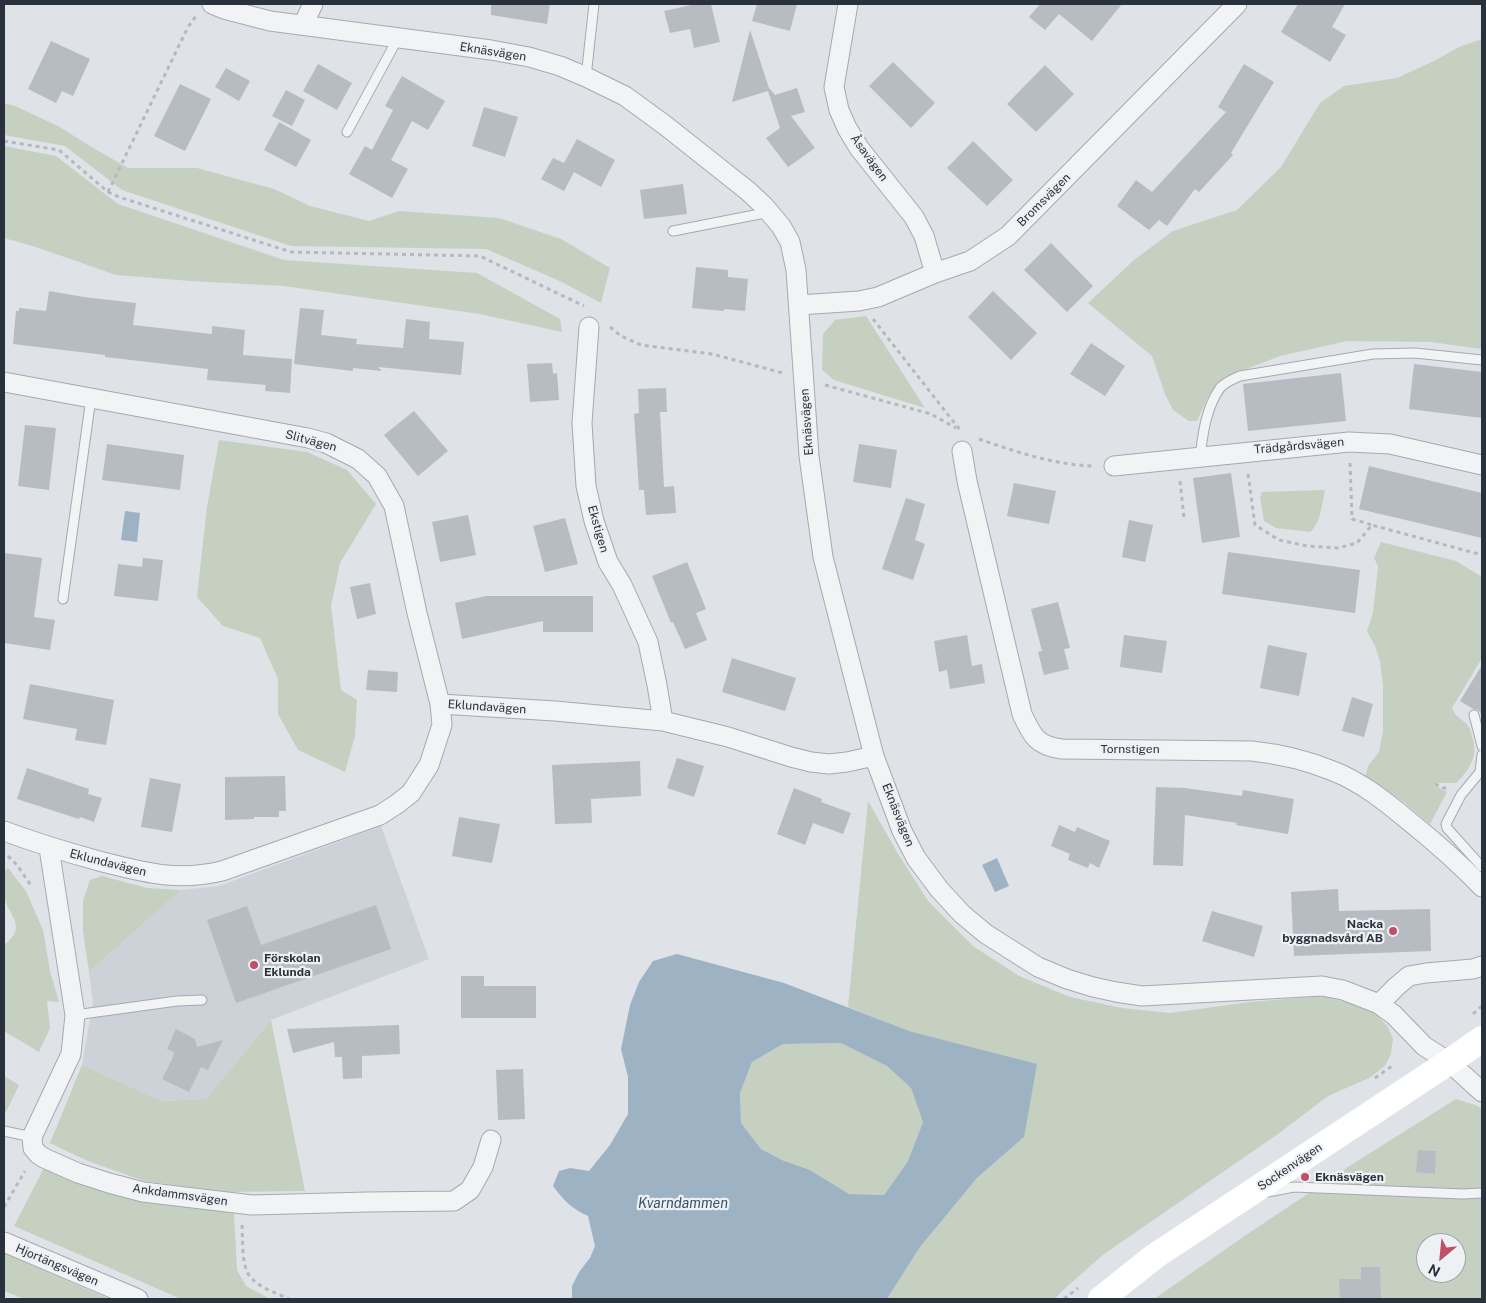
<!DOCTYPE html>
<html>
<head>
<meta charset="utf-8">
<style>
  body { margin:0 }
  #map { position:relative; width:1486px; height:1303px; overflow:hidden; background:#dfe2e7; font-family:"Public Sans",sans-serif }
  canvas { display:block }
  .frame { position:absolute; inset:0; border:5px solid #29313c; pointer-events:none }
  .north { position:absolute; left:1416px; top:1233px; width:50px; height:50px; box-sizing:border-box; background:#eef1f4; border:1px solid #9fa4aa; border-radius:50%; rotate:208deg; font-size:14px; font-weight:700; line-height:20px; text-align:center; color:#29313c }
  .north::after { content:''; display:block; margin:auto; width:18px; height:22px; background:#c04f68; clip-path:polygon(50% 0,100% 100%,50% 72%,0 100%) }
</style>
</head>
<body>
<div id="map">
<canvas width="1486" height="1303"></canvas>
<div class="frame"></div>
<div class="north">N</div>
</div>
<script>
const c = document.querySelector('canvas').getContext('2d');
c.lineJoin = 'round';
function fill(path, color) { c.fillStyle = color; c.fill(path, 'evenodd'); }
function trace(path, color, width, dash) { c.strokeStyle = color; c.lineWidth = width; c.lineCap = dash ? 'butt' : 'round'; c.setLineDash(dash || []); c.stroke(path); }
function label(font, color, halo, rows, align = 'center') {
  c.font = font + ' "Public Sans",sans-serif'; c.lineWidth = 4.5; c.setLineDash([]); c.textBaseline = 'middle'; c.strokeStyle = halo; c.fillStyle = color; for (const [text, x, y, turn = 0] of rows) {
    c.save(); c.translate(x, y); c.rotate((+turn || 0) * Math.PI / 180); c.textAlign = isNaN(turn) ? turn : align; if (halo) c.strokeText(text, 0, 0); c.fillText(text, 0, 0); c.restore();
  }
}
const built = new Path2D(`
  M381 826 429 959 271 1020 206 1099 162 1101 82 1065 93 1002 89 972 181 890 219 886Z`);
const green = new Path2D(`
  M1482 39V349L1431 342 1347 341 1280 356 1228 376 1209 395 1197 421H1189L1173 410 1165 394 1152 356 1088 303 1134 260 1173 231 1237 210 1281 167 1320 103 1344 86 1397 78 1434 61 1459 47Z
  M4 103 15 106 58 126 90 146 128 168H197L274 189 310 206 369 221 399 211 499 218 561 239 610 268 601 303 562 282 486 249 291 246 122 190 65 146 4 135Z
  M4 146 56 156 118 204 284 260 477 273 560 319 562 332 480 314 284 286 191 281 116 275 33 246 4 238Z
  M866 316 925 408 834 380 822 370 823 334 835 320Z
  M219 440 307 452 347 470 376 504 340 563 331 606 341 690 357 700 355 736 345 772 298 750 278 714V679L260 638 223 626 197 597 207 507Z
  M1325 490C1322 503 1321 523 1310 532L1276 528 1264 521 1260 497 1262 492Z
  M1381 542 1456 561 1482 577V658L1452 708C1456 718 1462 718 1468 726 1470 728 1471 733 1472 737 1479 755 1469 771 1456 783H1435L1434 785 1447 792 1430 824 1404 802 1365 777 1368 766 1379 752 1383 732V686L1380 661 1375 646 1367 631 1373 613 1378 566 1374 558Z
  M868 801 897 852 928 901 973 946 1019 976 1070 997 1122 1008 1170 1013 1250 1002 1323 996 1356 1005 1374 1012 1388 1027 1393 1039 1391 1054 1385 1066 1369 1078 1328 1096 1278 1134 1104 1254 1062 1291 1055 1299H887L920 1247 977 1178 1024 1137 912 1032 848 1007Z
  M8 868 26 891 43 930 50 971 59 1002 47 1001 50 1028 39 1052 4 1031V945C26 928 12 919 5 900 2 892 4 880 4 872Z
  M102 876 147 888 181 890 89 972 83 931V901L90 880Z
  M271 1020 305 1191 227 1192 144 1181 88 1161 50 1143 82 1065 162 1101 206 1099Z
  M841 1043 887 1066 911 1088 923 1122 908 1161 884 1195 849 1194 810 1170 782 1160 761 1149 741 1123 740 1093 752 1062 783 1044Z
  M4 1076 19 1085 4 1116Z
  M1456 1099 1478 1106 1482 1110V1299H1154L1246 1235 1351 1165ZM1426 1243H1456V1273H1426Z
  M44 1168 146 1201 234 1213 237 1270 246 1286 270 1299H181L14 1226Z
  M4 1253 109 1299H24L4 1291Z`);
const water = new Path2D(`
  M125 511 140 513 137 542 121 540Z
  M997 858 1009 886 995 892 982 865Z
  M677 954 784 983 912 1032 1037 1064 1024 1137 977 1178 920 1247 887 1299H572V1286L579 1272 590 1258 595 1246 588 1216C572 1209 563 1200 553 1186L559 1171 570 1168 589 1171 610 1145 628 1114V1077L621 1049 630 1005 639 982 653 961ZM841 1043 887 1066 911 1088 923 1122 908 1161 884 1195 849 1194 810 1170 782 1160 761 1149 741 1123 740 1093 752 1062 783 1044Z`);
const building = new Path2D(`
  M491 4H550L547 24 491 15Z
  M696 4H711L720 42 694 48 690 29 670 33 664 11Z
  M757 4H797L790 31 752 21Z
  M1040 4H1122L1092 41 1059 14 1045 30 1029 17Z
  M1298 4H1345L1332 27 1346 35 1330 62 1281 32Z
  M750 30 769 88 775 95 797 88 805 112 791 116 815 148 788 167 766 138 780 128 768 91 732 102Z
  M51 41 90 59 73 96 62 91 56 103 28 89Z
  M893 62 935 103 911 128 869 86Z
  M318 64 352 83 337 110 303 91Z
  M1244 64 1274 82 1231 153 1233 155 1199 192 1195 189 1167 226 1159 220 1149 230 1117 206 1136 180 1152 192 1226 112 1218 107Z
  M1045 65 1074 94 1036 132 1007 104Z
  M226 68 250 81 239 101 215 87Z
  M402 76 445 101 428 130 412 121 391 160 408 169 392 198 349 174 365 146 372 150 393 110 385 106Z
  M180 84 211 99 185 151 154 136Z
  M286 90 305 100 292 126 272 116Z
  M484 107 518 117 505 157 472 146Z
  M279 122 311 140 296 167 264 150Z
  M577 139 615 160 601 187 574 172 564 191 541 179 553 158 564 163Z
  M973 141 1013 180 987 206 947 168Z
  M683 184 687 214 644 219 640 190Z
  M1051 243 1093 286 1067 312 1024 270Z
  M696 267 728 270V277L748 279 745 311 724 309V311L692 308Z
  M49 291 84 297 136 303 133 325 212 334V326L245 330 243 355 292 359 290 393 265 391 266 385 207 380 208 369 105 357V355L13 344 16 311H19V308L46 311Z
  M993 291 1037 333 1011 360 968 317Z
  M300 308 324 310 321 335 357 339 356 344 403 348 406 319 430 322 429 339 464 342 461 375 378 367 382 371 353 368V371L294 364Z
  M1091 343 1125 366 1105 396 1070 374Z
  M552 363 553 374 557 373 559 400 530 402 527 364Z
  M1414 364 1482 372V418L1409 409Z
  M1341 373 1346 421 1248 431 1243 384Z
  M666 388 667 412H660L664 487 674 486 676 513 646 515 644 490H639L634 414 639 413 638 389Z
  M414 411 448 451 418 476 384 435Z
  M25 425 56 428 49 490 18 486Z
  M107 444 184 455 180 490 102 480Z
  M859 444 897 450 891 488 853 482Z
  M1369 466 1482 493V538L1359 509Z
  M1231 473 1240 537 1202 543 1193 478Z
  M1014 483 1056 491 1049 524 1007 516Z
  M906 498 925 504 915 540 925 544 913 580 882 569Z
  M468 515 476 555 440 562 432 522Z
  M565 518 578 564 545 572 533 526Z
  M1129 520 1153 525 1145 562 1122 557Z
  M1228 552 1360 570 1355 613 1222 594Z
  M4 553 42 558 34 617 55 620 50 650 4 643Z
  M143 558 163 560 158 601 114 596 118 564 142 567Z
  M687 562 706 609 696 613 707 640 685 649 673 622 671 623 652 576Z
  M370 583 376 614 357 619 350 587Z
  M486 596H593V632H543V621L462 639 455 603Z
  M1058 602 1070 648 1064 649 1069 669 1044 675 1038 652 1042 651 1031 609Z
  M967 635 972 666 982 664 985 683 950 689 947 670 939 672 934 641Z
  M1124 635 1167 641 1162 673 1120 667Z
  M1268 645 1307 653 1299 696 1260 688Z
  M732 658 796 678 785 711 722 692Z
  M1482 665V715L1478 710 1473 709 1460 701Z
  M368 670 398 672 397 692 366 690Z
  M30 684 114 700 106 745 75 740 77 729 23 719Z
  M1352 697 1373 704 1364 737 1342 731Z
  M677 758 704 766 694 797 667 788Z
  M640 761 641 796 591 799 592 823 555 824 552 765Z
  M27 768 89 789 88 794 102 798 94 822 80 817 79 819 17 799Z
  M285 776 286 811H279V817H254V819L225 820V777Z
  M150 778 181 784 172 832 141 827Z
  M1156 787 1185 788 1242 796 1243 790 1294 799 1288 834 1236 825 1237 823 1185 815 1183 866 1153 865Z
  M794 788 822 799 821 802 851 813 843 834 813 823 805 845 777 834Z
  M459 817 500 824 492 863 452 856Z
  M1059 825 1075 832 1077 827 1110 841 1099 868 1090 863 1088 868 1068 860 1070 854 1051 846Z
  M1338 889 1339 911 1430 909 1431 951 1294 956 1291 892Z
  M376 905 391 949 236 1003 207 920 247 906 261 945Z
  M1212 911 1263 926 1254 957 1202 941Z
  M461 976H484V986H536V1018H461Z
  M399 1025 400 1054 362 1056V1078L343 1079 342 1057H335L334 1042 293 1053 287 1029Z
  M176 1029 195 1039 197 1047 223 1040 208 1070 201 1067 189 1092 162 1079 174 1055 173 1054 175 1053 167 1049Z
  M523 1069 525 1119 498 1120 496 1070Z
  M1418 1150 1436 1151 1435 1174 1416 1172Z
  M1361 1267H1380L1381 1299H1340L1339 1279H1361Z`);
const path = new Path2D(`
  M4 141 59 150 108 192 119 197 291 252 480 256 584 306
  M108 192 188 27 196 16
  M873 319 960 430
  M610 327 621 336 641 345 712 354 783 373
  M825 385 931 414 956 428
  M979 439C1016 452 1055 465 1094 466
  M1350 463 1352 519 1372 525
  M1248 474 1255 525 1279 540 1307 546 1338 548 1357 543 1372 525 1482 555
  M1180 481 1184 518
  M1435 784 1444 788H1448
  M8 856 17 865 32 887
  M1473 1014 1482 1006
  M1375 1078 1392 1066
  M4 1207 25 1171
  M242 1225C243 1238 241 1264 249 1275 257 1287 276 1293 289 1299
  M1064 1299 1078 1288`);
const lane = new Path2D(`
  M586 77 594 4
  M347 132 398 38
  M673 231 770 212
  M1200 456C1203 433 1206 408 1220 388 1225 382 1233 379 1240 376L1373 354 1415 353 1482 360
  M63 599 91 398
  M1474 715 1482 746
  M1482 755 1480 772 1461 795 1446 824 1447 828 1482 867
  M75 1015 177 1001 202 1000
  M4 1131 32 1137
  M1268 1192 1294 1187 1463 1194 1482 1193`);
const street = new Path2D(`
  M212 4 224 9 270 21 491 50 529 57 560 66 586 77 625 96 666 126 748 191 764 206 781 226 790 242 796 270 809 456 823 557 874 756 902 831 916 858 939 889 962 914 986 934 1038 967 1067 979 1093 987 1116 992 1142 996 1322 986 1343 990 1379 1004 1394 1015 1424 1046 1449 1062 1482 1092
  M848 4 834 87 839 110 847 128 859 148 914 217 924 236 935 273
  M303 25 313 4
  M799 305 859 301 878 297 935 273 970 261 1008 236 1237 4
  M589 327 582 423 586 486 594 521 608 562 622 585 648 642 657 685 663 721
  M4 382 308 438 326 443 358 459 377 476 394 506 417 613 440 704 442 725 429 765 411 793 397 804 380 815 222 871C176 882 143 872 99 861 66 852 36 843 4 831
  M962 451 967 481 1022 714C1032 736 1037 746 1062 749L1252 751C1280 754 1306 760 1333 771 1361 782 1385 801 1409 821 1435 842 1459 863 1482 887
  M1114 466 1349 442 1390 444 1482 465
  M440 704 555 711 663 721 728 737 791 757 811 762 829 764 847 762 874 756
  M49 848 75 1015 71 1054 32 1137 33 1148 38 1154 44 1158 78 1173 109 1183 143 1192 252 1205 368 1202 454 1201 470 1190 483 1167 491 1140
  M1379 1004 1397 986 1409 976 1426 973 1473 969 1482 966
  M4 1242 138 1299`);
const secondary = new Path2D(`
  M1101 1299 1155 1256 1449 1062 1482 1039`);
const markers = [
  [1393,931,5,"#c04f68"],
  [254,965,5,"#c04f68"],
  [1305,1177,5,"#c04f68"]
];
const streetNames = [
  ["Eknäsvägen",493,52,9],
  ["Åsavägen",869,158,54],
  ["Bromsvägen",1044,200,-45],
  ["Eknäsvägen",807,422,-94],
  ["Slitvägen",311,441,15],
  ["Trädgårdsvägen",1299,446,-5],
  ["Ekstigen",598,529,74],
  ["Eklundavägen",487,707,4],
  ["Tornstigen",1130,749],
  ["Eknäsvägen",898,815,68],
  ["Eklundavägen",108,863,14],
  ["Sockenvägen",1290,1167,-34],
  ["Ankdammsvägen",180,1195,8],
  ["Hjortängsvägen",57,1265,23]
];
const poiNames = [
  ["Nacka",1383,924,"right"],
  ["byggnadsvård AB",1383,938,"right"],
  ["Förskolan",264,958],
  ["Eklunda",264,972],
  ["Eknäsvägen",1315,1177]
];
const waterNames = [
  ["Kvarndammen",683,1204]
];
fill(built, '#cdd2d8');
fill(green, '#c5d0c1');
fill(water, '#9db2c3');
fill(building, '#b7bcc3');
trace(lane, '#a5a9b0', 11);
trace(street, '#a5a9b0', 21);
trace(path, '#b5b9be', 3, [4, 4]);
trace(lane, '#f1f3f5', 9);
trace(street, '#f1f3f5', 19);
trace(secondary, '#fff', 26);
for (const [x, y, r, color] of markers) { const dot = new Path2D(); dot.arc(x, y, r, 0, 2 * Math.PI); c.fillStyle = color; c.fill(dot); trace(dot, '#eef1f4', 2); }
label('12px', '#29313c', '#eef1f4', streetNames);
label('bold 12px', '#29313c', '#eef1f4', poiNames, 'left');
label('italic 14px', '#38526c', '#eef1f4', waterNames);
</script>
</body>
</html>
